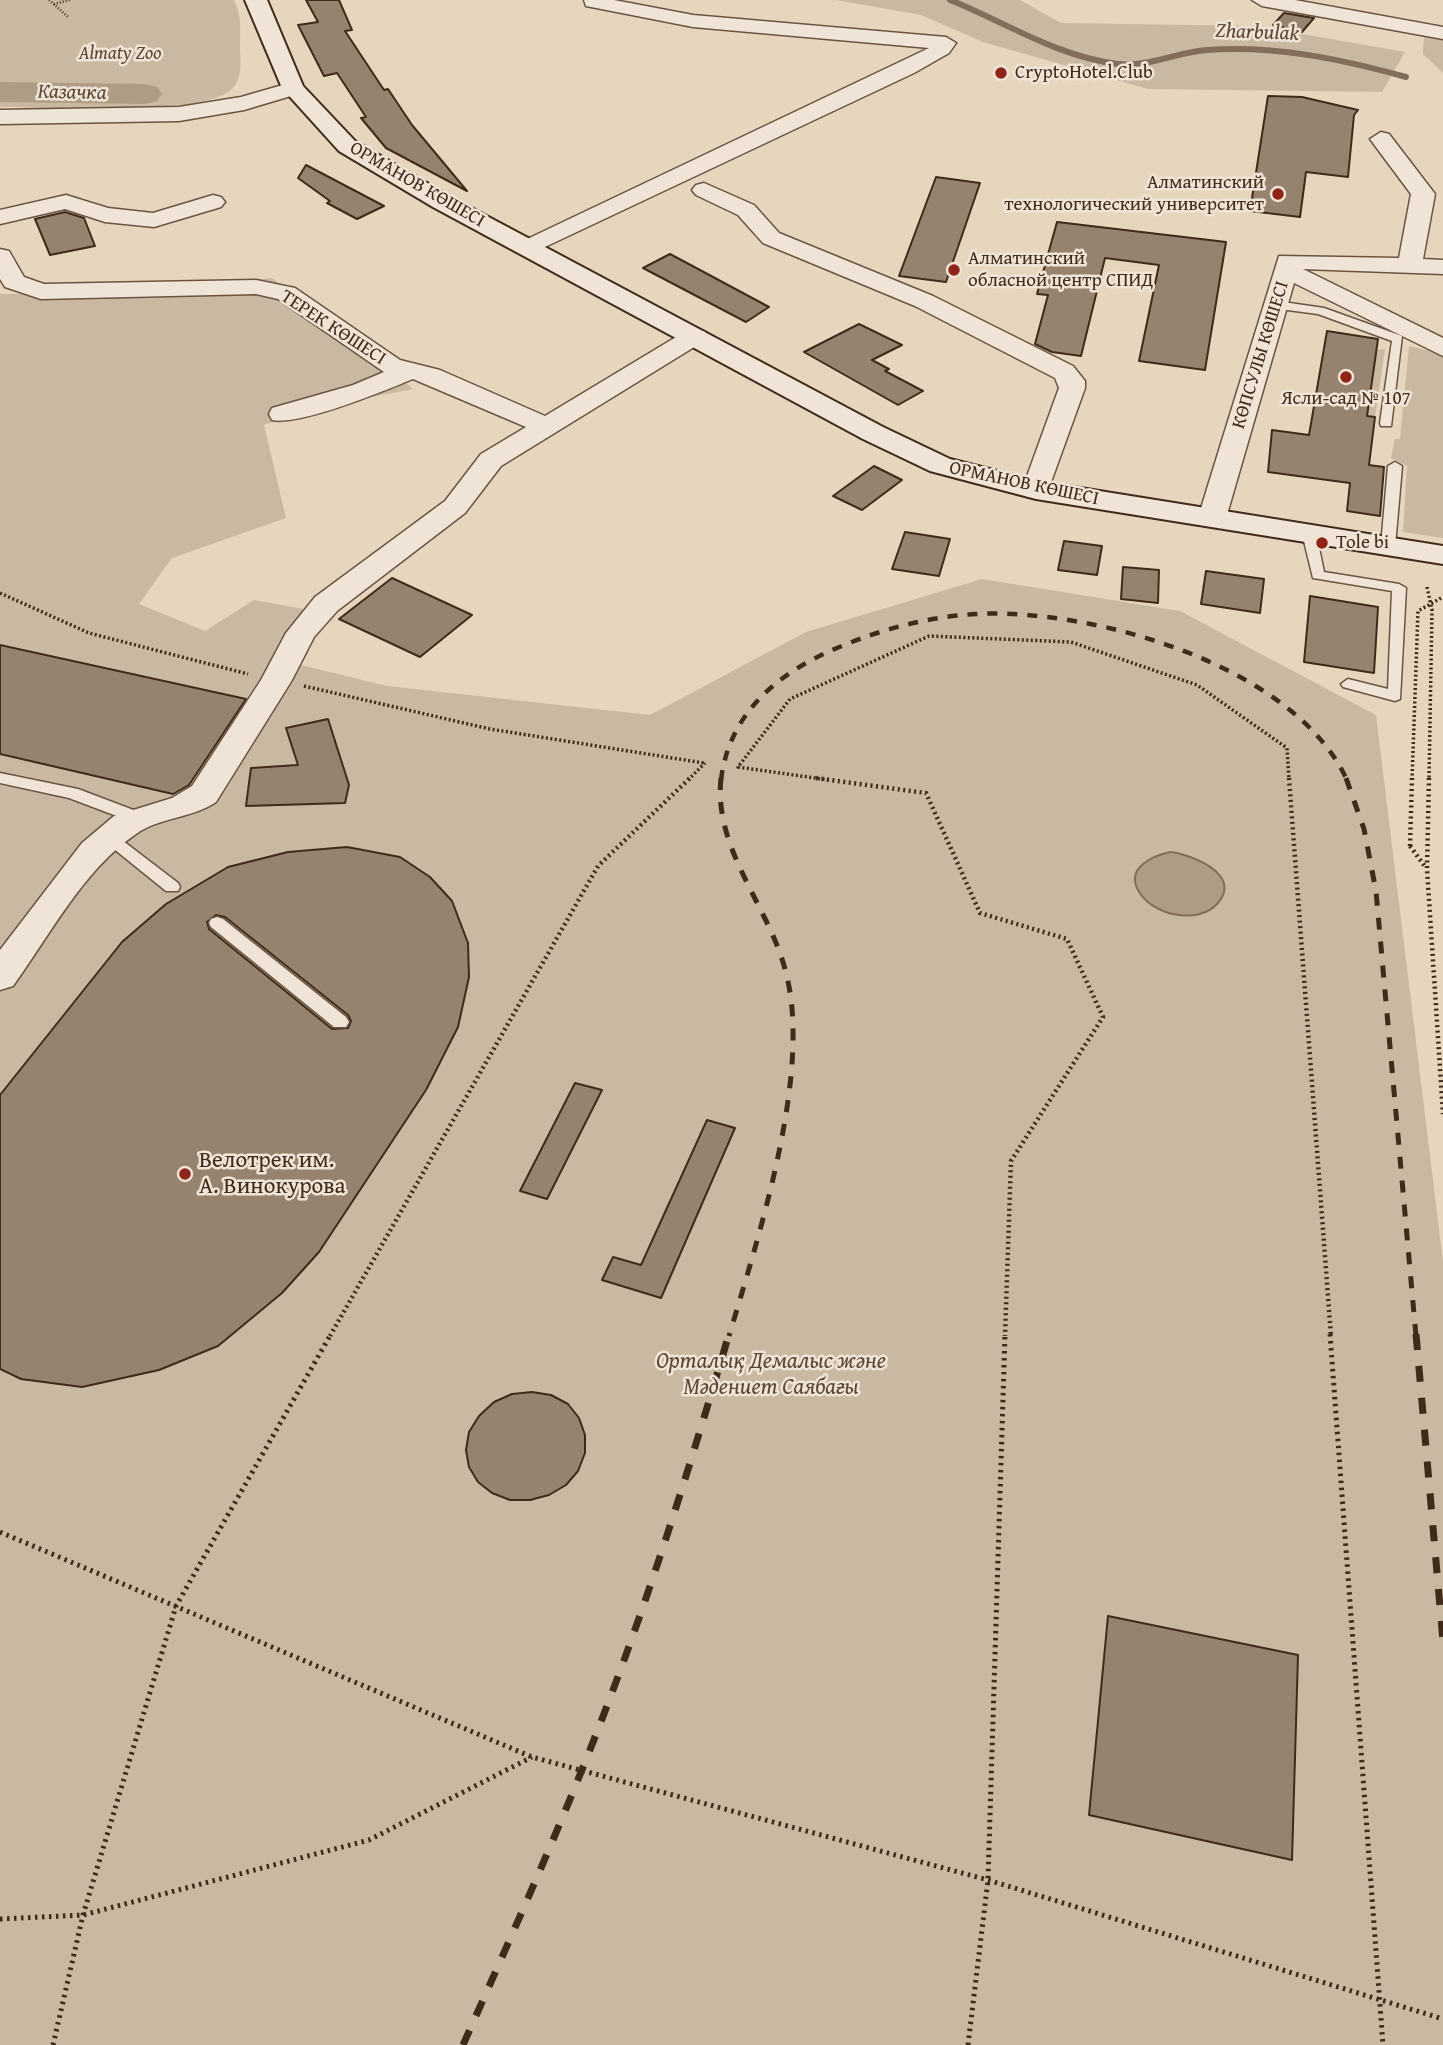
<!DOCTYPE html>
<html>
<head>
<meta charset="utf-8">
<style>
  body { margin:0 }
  canvas { display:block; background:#e6d6be }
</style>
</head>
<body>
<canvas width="1443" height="2045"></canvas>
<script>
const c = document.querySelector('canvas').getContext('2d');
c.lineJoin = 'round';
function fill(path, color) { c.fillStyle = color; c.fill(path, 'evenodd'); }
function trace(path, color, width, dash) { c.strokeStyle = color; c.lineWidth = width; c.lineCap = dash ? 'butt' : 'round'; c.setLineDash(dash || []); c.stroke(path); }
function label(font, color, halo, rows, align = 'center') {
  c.font = font + ' "Gentium Book Plus",serif'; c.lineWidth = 5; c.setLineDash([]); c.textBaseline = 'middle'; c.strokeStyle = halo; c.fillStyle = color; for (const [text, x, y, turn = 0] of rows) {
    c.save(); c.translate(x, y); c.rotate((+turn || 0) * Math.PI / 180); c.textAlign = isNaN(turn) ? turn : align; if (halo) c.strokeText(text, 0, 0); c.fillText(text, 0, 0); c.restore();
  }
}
const green = new Path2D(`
  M0 0H234C242 16 240 29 240 47 240 60 243 77 233 88 202 119 47 107 0 107Z
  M836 0H1020L1061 23 1256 26 1405 52 1382 92 1148 89 983 42 921 15Z
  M1424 36 1443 39V73L1423 54Z
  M272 278 413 389 313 408 264 425 286 518 172 558 139 604 205 631 254 600 304 609 272 658 387 686 650 715 806 632 982 579 1180 611 1376 715 1443 1262V2045H0V294L121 293Z
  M1409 346 1443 354V538L1403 532 1407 466 1391 458 1395 439H1400Z
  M1385 349 1375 417 1367 415 1376 350Z`);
const water = new Path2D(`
  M1170 852C1190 854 1243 874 1218 903 1198 926 1151 915 1138 890 1126 868 1152 856 1170 852Z`);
const stream = new Path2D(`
  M950 0C1005 22 1058 57 1118 64 1149 67 1177 52 1207 50 1274 45 1341 59 1406 77`);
const river = new Path2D(`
  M0 82 145 84 157 87 162 94 157 101 145 104 0 102Z`);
const building = new Path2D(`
  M306 0H339L352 30 345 31 384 90 388 89 412 125 467 191 386 148 361 118 366 117 337 73 324 76 298 25 318 22Z
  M1284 13 1314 18 1302 32 1273 25Z
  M1268 96 1302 97 1358 110 1354 115 1348 177 1306 172 1300 217 1250 211Z
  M306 165 384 206 357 219 327 203 330 201 298 178Z
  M936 177 980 183 946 282 899 276Z
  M65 212 84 218 95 246 50 255 35 219Z
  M1057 222 1226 242 1205 370 1139 361 1159 265 1105 258 1081 356 1052 352 1035 344 1048 295 1037 294Z
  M670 254 700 270 769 307 746 322 643 268Z
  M859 324 902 345 872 360 889 369 885 371 923 391 898 405 804 352Z
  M1327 331 1378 339 1367 416 1375 417 1369 465 1384 467 1380 516 1347 511 1350 483 1268 472 1272 430 1309 435Z
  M874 466 902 480 862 510 833 496Z
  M905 532 950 539 939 576 892 569Z
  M1064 541 1102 546 1097 575 1058 570Z
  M1123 567 1159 570 1158 603 1121 599Z
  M1206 571 1264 579 1260 613 1201 604Z
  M392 578 472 615 420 657 339 619Z
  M1310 596 1378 607 1374 673 1304 662Z
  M0 645 246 699 189 785 173 794 0 754Z
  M328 719 349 785 345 803 246 806 251 768 298 765 286 728Z
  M347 847 400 857 430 877 452 901 468 943 469 977 458 1027 426 1090 319 1252 282 1293 218 1346 159 1370 82 1387 21 1379 0 1369V1095L122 942 166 904 228 867 288 852ZM216 915 225 917 348 1015 351 1021 348 1028 332 1029 209 929 207 922Z
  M575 1083 602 1090 547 1199 520 1191Z
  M707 1120 735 1128 661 1298 602 1280 613 1257 641 1265Z
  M532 1392 551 1395 568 1404 579 1418 585 1435V1453L578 1471 566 1485 549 1495 530 1500H510L492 1493 478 1482 469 1467 466 1450 469 1432 479 1416 494 1402 512 1394Z
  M1108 1616 1298 1655 1292 1860 1089 1815Z`);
const pathFar3 = new Path2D(`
  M49 0 68 17
  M54 4 70 0`);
const pathFar2 = new Path2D(`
  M1427 587 1432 610 1429 780
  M0 593 89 633 248 674
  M304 686 490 729 704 763
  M688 780 705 763
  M829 780 738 767 790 699 929 636 1071 642 1197 685 1287 748 1289 780`);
const pathFar1 = new Path2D(`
  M816 778 926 793 980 913 1067 939 1103 1017 1011 1161 1005 1336
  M1289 778 1331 1336
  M1429 778 1427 869 1443 1114
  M1410 846 1426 868
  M330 1336 598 866 690 778`);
const path = new Path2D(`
  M1330 1334 1383 2045
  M0 1532 532 1757 988 1880 1443 2019
  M0 1919 83 1915 369 1840 532 1757
  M53 2045 83 1915 176 1606 331 1334
  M968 2045 988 1880 1005 1334`);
const lane = new Path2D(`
  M1276 301 1324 308 1402 336 1391 426H1381L1380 423 1392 341 1318 314 1272 308V302Z
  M1395 462 1402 466 1395 546 1388 550 1381 546 1388 466Z
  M1309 529 1316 533 1324 572 1399 584 1406 588 1400 699 1395 701 1343 687 1341 684 1348 679 1388 689 1392 591 1313 578 1302 533Z
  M0 773 78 789 144 814 146 818 138 824 69 798 0 783Z
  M110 831 178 883 180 887 178 891H166L104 841 102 837 104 833Z
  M217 917 223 919 346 1017 349 1022 346 1027H334L211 927 209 923 211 919Z`);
const street = new Path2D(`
  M584 0H614L693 15 946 37 956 43 949 53 914 73 530 254 521 252 518 247 521 242 929 48 693 27 586 6Z
  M1252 0H1295L1443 27V39L1262 6Z
  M293 82 301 83 304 88 301 93 244 110 179 121 0 124V110L179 107 241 97Z
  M1381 132 1389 134 1435 194 1423 259 1443 260V274L1303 269 1443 338V356L1294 283 1226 518 1222 524 1212 527 1202 524 1198 518 1279 256 1399 258 1411 194 1370 139Z
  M704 183 754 205 779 233 933 296 1073 366 1085 381V388L1046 496 1036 498 1026 496 1022 490 1059 388 1055 378 915 306 763 243 738 215 696 195 692 190 696 185Z
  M66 195 108 208 153 213 213 195 221 197 225 202 221 207 154 227 105 222 65 209 0 224V210Z
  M0 249 9 251 24 277 44 284 256 280 295 288 400 360 440 370 545 416 686 331H704L708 336 704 341 501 466 465 513 337 611 314 637 292 680 216 802C191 819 159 817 136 834 83 870 50 935 13 986L0 990V950L82 843 114 816 172 798 192 786 261 680 286 633 315 597 445 501 481 454 526 427 413 379C384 391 300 426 272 420L269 414 272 408 353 385 384 372 278 299 256 294 41 299 5 287 0 279Z`);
const secondary = new Path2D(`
  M245 0H267L303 86 355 141 451 197 883 427 950 459 1037 481 1443 546V564L1036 499 930 471 863 439 433 207 339 151 282 88Z`);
const railFar2 = new Path2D(`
  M721 780C729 713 779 672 837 648 882 629 927 617 976 614 1093 608 1294 665 1347 780`);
const railFar1 = new Path2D(`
  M721 778C713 851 772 909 787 977 811 1077 758 1238 729 1336
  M1346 778 1364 829 1376 891 1416 1336`);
const rail = new Path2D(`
  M1416 1334 1443 1641
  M463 2045C514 1930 566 1815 610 1698 655 1579 693 1456 729 1334`);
const pathBridgeFar1 = new Path2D(`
  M1412 780 1418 611 1443 597`);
const pathBridge = new Path2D(`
  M1410 846 1412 778`);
const markers = [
  [1001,73,7,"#8f2418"],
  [1278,194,7,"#8f2418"],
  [954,270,7,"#8f2418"],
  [1346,377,7,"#8f2418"],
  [1322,543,7,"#8f2418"],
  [185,1174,7,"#8f2418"]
];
const farParknames = [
  ["Almaty Zoo",120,54]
];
const farPoinames = [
  ["CryptoHotel.Club",1015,73],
  ["Алматинский",1264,183,"right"],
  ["технологический университет",1264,205,"right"],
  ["Алматинский",968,259],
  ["обласной центр СПИД",968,281],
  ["Ясли-сад № 107",1346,399,"center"],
  ["Tole bi",1336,543]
];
const farStreetnames = [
  ["ОРМАНОВ КӨШЕСІ",417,185,30],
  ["ТЕРЕК КӨШЕСІ",333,328,33],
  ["КӨПСУЛЫ КӨШЕСІ",1261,355,-73],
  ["ОРМАНОВ КӨШЕСІ",1024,484,12]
];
const farWaternames = [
  ["Zharbulak",1257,33,2],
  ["Казачка",72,93,1]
];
const poiNames = [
  ["Велотрек им.",199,1161],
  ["А. Винокурова",199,1187]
];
const parkNames = [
  ["Орталық Демалыс және",771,1362],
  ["Мәдениет Саябағы",771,1388]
];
fill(green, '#cab9a2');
fill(water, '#ae9c86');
trace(water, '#826e5b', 2);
trace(stream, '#826e5b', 6);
fill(river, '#ae9c86');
fill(building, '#96836f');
trace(building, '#402a1a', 2);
trace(lane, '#6a5543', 3);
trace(street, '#6a5543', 3);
trace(secondary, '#402a1a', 4);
trace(pathFar3, '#402a1a', 2.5, [1, 2]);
trace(pathFar2, '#402a1a', 3.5, [2, 2.5]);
trace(pathFar1, '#402a1a', 4.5, [2, 3.5]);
trace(path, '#402a1a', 5, [2.5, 4.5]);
fill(lane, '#efe4d5');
fill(street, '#efe4d5');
fill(secondary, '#efe4d5');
trace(railFar2, '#402a1a', 4.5, [10, 10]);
trace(railFar1, '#402a1a', 5, [12, 12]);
trace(rail, '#402a1a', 7, [16, 16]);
trace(pathBridgeFar1, '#402a1a', 3.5, [2, 2.5]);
trace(pathBridge, '#402a1a', 4.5, [2, 3.5]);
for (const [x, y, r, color] of markers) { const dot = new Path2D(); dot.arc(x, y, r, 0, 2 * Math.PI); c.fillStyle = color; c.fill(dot); trace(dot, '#efe4d5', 2.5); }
label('italic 19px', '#5c4735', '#efe4d5', farParknames);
label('19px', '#402a1a', '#efe4d5', farPoinames, 'left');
label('19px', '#402a1a', '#efe4d5', farStreetnames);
label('italic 21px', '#5c4635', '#efe4d5', farWaternames);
label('23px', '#402a1a', '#efe4d5', poiNames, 'left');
label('italic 23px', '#5c4735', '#efe4d5', parkNames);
</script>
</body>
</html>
